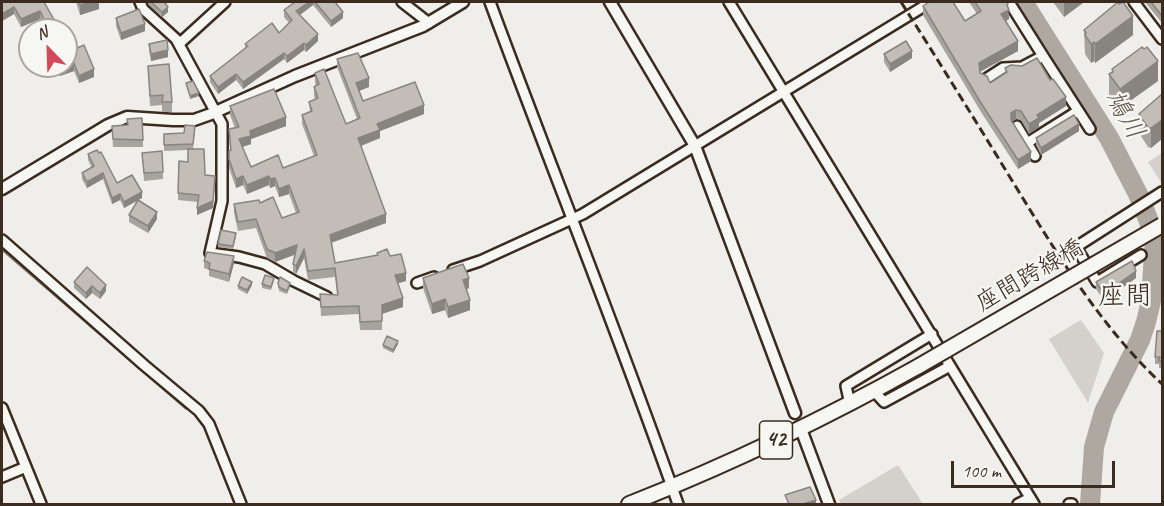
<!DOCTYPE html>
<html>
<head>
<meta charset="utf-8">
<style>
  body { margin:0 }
  #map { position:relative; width:1164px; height:506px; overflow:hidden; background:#efeeea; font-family:Caveat,sans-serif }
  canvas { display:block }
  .frame { position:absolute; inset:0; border:3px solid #3b2a1e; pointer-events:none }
  .north { position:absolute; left:18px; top:18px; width:60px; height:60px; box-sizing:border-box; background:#f6f6f2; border:2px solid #aba49d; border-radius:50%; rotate:337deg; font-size:16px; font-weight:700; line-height:24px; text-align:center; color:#3b2a1e }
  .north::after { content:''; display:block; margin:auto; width:21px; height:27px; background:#d1495b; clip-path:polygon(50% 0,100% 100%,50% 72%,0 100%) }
  .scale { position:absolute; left:951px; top:461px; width:164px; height:27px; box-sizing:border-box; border:3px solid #3b2a1e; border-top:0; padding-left:8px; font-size:18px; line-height:21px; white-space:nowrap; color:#3b2a1e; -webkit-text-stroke:4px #f6f6f2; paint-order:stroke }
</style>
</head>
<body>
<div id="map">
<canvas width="1164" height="506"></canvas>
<div class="frame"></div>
<div class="north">N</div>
<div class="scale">100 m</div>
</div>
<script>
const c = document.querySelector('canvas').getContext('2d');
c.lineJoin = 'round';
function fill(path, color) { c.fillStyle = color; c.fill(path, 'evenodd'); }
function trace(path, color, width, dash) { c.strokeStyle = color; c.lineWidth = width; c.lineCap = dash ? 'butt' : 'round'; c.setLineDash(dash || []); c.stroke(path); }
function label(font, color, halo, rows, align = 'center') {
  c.font = font + ' Caveat,"Klee One",sans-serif'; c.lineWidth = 5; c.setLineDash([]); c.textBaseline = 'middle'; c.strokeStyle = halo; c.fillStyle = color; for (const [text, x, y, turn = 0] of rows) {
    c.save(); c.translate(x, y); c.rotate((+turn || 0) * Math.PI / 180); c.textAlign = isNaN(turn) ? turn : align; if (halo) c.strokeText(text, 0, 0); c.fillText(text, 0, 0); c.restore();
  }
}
const green = new Path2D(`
  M1162 153V184L1148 162Z
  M1081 320 1104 353 1088 403 1049 339Z
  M898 465 923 504H883L881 503 878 504H841L839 500Z`);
const stream = new Path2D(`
  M2 249 186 408`);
const river = new Path2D(`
  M1023 2 1109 138 1139 196 1155 237 1151 301 1146 322 1140 340 1104 412 1094 447 1090 504`);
const minor = new Path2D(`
  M140 2 143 9 176 39 222 124V201L210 253 239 257 265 264 294 281 327 297
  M402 2 429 23
  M490 2C552 170 619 335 678 504
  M729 2 1034 504
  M1134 2 1162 39
  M179 44 225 2
  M1043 56 1090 129
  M986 79 1003 68 1022 67 1043 56 1009 2
  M1017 126 1035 156
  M1027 143 1078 111
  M2 240 144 365 199 411 209 424 241 504
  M1141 255 1097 282 1076 247 1162 192
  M453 270 480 261 583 214 931 2
  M417 283 434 277
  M874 391 884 402 950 366
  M850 404 846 386 932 334
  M2 408 41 504
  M2 477 26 467
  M1018 504 1030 498
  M1069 504H1072`);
const tertiary = new Path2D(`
  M610 2 695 146 795 413
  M2 189 108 125 127 117 173 120H194L211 114 295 76 423 26 463 2
  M801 429 829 504`);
const primary = new Path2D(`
  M629 504C728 465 826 418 919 366`);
const rail = new Path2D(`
  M901 2C940 63 978 125 1016 187 1059 257 1102 328 1162 384`);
const primaryBridge = new Path2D(`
  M919 366 1162 225`);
const wall = new Path2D(`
  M2 2H44L60 30H45L40 19 21 27 14 14 2 21Z
  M76 2H99V9L80 15Z
  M147 2H168L166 4 168 12 162 17 149 5Z
  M295 2H335L343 18 331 27 313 5 300 15 318 41 306 52 304 50 287 63 284 59 243 89 236 80 218 94 210 82V76L245 48V44L279 33 289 23 284 17V10Z
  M969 2H1007L1009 19 1006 21 1018 51 980 72V73L990 83 1005 74V68L1066 106 1039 123V127L1029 134 1021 120 1016 119 1012 122 1031 161 1018 169 981 112 923 15V6L965 21 977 14Z
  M1053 2H1084L1064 17Z
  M1145 2H1162V23Z
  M116 18 145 31 121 40 116 26Z
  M1084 30 1133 35 1095 63 1094 61 1091 63 1085 54Z
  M149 44 168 57 151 61 149 51Z
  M73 50 94 77 79 83 74 71 60 76 56 66H66Z
  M884 54 912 58 890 72 884 62Z
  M337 59 369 87 359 91 363 101 424 114 380 131V138L361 146 386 223 331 243 335 263 377 255V253L390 256 406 281 398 283 403 307 382 313V330H360L359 314 321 316 320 294 337 295 335 277 308 280 304 258 296 274 293 273V264L295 254 275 262 267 258 256 228 238 231 234 213V204L260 203 282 218 296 213 289 194 279 197 275 186 270 188 269 185 247 194 243 185 236 188 229 168V151L230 150 229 129 235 128 230 115V106L286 126 251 139V144L242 147 251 167 283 168 314 156 302 124V115L310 112 309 102 315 99 314 96V87L316 86 315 82V73L346 124 357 119 337 67Z
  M148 66 172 102V112H162V105L150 106Z
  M1112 69 1158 81 1120 108 1109 94V74L1112 73Z
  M1162 94V139L1151 148 1148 147 1139 133V114Z
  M112 126 143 140V147H113Z
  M1079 131 1041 155 1036 145V138Z
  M195 132 193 149 205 175 215 183 213 208 197 215 198 202 178 200 179 161 188 162V150L164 151V134Z
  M142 153 163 172V179L144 181Z
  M88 154 117 183 142 198 124 208 120 200 112 204 103 179 87 188 82 179V173L92 168 88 160Z
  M129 215 157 219 148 233 129 222Z
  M236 237 233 249 218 247V244Z
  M204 261 234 263 229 282 209 276V270L204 268Z
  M423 278 469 288 466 289 470 310 448 318 445 310 432 314 423 288Z
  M1136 278 1104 301 1096 289V282Z
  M274 281 271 290 262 288V284Z
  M74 282 106 285V291L100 299 92 293 86 299 74 288Z
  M278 283 290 287 287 294 279 291Z
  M252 285 247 294 238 289V286Z
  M1162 331V368H1159V364H1155V357Z
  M398 344 393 353 383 348V345Z`);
const shadedWall = new Path2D(`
  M90 2H99V9L80 15V5Z
  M309 2H313V5L296 18V11Z
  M1064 2H1084L1064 17Z
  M1008 4 1009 19 1001 24V14Z
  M14 7V14L2 21V14Z
  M168 7V12L162 17V12Z
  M40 11V19L21 27V19Z
  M343 12V18L331 27V21Z
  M1133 16V35L1095 63V44Z
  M145 24V31L121 40V33Z
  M318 34V41L306 52V45Z
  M1018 41V51L979 72V63Z
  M1094 42V61L1091 63V44Z
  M304 43V50L287 63V56Z
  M168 50V57L151 61V54Z
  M912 51V58L890 72V64Z
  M284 53V59L243 89V82Z
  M1158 61V81L1120 108V89Z
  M74 63V71L60 76V68Z
  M94 69V77L79 83V76Z
  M236 74V80L218 94V87Z
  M369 78V87L356 92V83Z
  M199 93V96L190 99V96Z
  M1066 97V106L1039 123V127L1029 134V124L1037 115Z
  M424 105V114L380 131V138L358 147V138L377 124Z
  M1016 110V119L1011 122V113Z
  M286 117V126L251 139V144L239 148V139L250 131Z
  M1162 120V139L1151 148V128Z
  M1079 124V131L1041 155V148Z
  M1031 152V161L1018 169V160Z
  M103 173V179L87 188V182Z
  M215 176 213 208 197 215V208Z
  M243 176V185L236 188V179Z
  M269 176V185L247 194V185Z
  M275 178V186L270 188V179Z
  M289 185V194L279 197V189Z
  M142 192V198L124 208V202Z
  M120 194V200L112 204V198Z
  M157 212V219L148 233V226Z
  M386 214V223L330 243V235Z
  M297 245V254L275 262V253Z
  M304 249V258L296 274V266Z
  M234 256V263L229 282V274Z
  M1136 271V278L1104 301V294Z
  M406 273V281L395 284V275Z
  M469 278V288L463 291V280Z
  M252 282V285L247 294V290Z
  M106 285V291L100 299V293Z
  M92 286V293L86 299V293Z
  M403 298V307L382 314V305Z
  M445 299V310L432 314V304Z
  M470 300V310L448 318V307Z
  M398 341V344L393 353V350Z
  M816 500V503L812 504H803Z`);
const building = new Path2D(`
  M2 2H44L60 30H49L40 11 21 19 14 7 2 14Z
  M79 2H90L80 5Z
  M151 2H164L168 7 162 12Z
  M295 2H309L296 11 318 34 306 45 304 43 287 56 284 53 243 82 236 74 218 87 210 76 248 46 245 44 272 23 279 33 292 20 284 10Z
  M315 2H335L343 12 331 21Z
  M929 2H953L965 21 981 11 975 2H1007L1008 4 1007 5 1009 10 1001 14 1018 41 979 63 980 73 987 76 990 83 1007 72 1005 68 1011 65 1022 66 1037 58 1050 80 1053 79 1066 97 1037 115 1039 118 1029 124 1021 111 1016 110 1011 113V120L1031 152 1018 160 981 103 923 6Z
  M1118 2 1119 4 1123 2 1133 16 1095 44 1094 42 1091 44 1085 35 1086 33 1084 30Z
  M1151 2H1162V16Z
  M139 9 145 24 121 33 116 18Z
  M66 36 73 50 84 45 94 69 79 76 74 63 66 66Z
  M167 40 168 50 151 54 149 44Z
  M906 41 912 51 890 64 884 54Z
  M1142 47 1144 49 1147 47 1158 61 1120 89 1109 74 1113 72 1112 69Z
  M358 53 369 78 356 83 363 101 415 82 424 105 377 124 380 130 358 138 386 214 330 235 335 263 378 255 377 253 387 249 390 256 401 254 406 273 395 275 403 298 382 305V321L360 322 359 306 321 307 320 294 338 295 335 268 308 271 304 249 296 266 293 264 297 245 275 253 267 249 256 219 238 222 234 204 259 200 260 203 273 197 282 218 299 212 289 185 279 189 275 178 270 179 269 176 247 185 243 176 236 179 229 159V151L231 150 229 129 239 127 230 106 274 89 286 117 250 131 251 136 239 139 251 167 278 155 283 168 317 155 302 115 312 111 309 102 318 98 314 87 319 84 315 73 324 69 346 124 360 118 337 59Z
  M169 64 172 102H162L163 95 150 96 148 66Z
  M193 81 199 93 190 96 186 83Z
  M1162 94V120L1151 128H1148L1139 114Z
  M1074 115 1079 124 1041 148 1036 138Z
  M142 118 143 140 113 139 112 126 128 125 127 119Z
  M185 125 195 126 193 144 164 145V134L184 133Z
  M188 149H204L205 175 215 176 213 201 197 208 199 195 178 193 179 161 188 162Z
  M97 150 99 153 101 152 117 183 132 175 142 192 124 202 120 194 112 198 103 173 87 182 82 173 94 166 88 154Z
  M162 151 163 172 144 173 142 153Z
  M138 200 157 212 148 226 129 215Z
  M221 230 236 233 233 246 218 244Z
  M207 252 234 256 229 274 209 269 210 263 204 261Z
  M1132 261 1136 271 1104 294 1096 282Z
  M463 264 469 278 463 280 470 300 448 307 445 299 432 304 423 278Z
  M87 267 106 285 100 293 92 286 86 293 74 282Z
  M265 275 274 278 271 287 262 284Z
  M242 277 252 282 247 290 238 286Z
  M280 277 290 283 287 291 279 287 278 283Z
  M1157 331H1162V361H1159L1160 357H1155Z
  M387 336 398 341 393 350 383 345Z
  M810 487 816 500 803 504H789L785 495Z`);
const shields = [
  [776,440,33]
];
const shieldNames = [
  ["42",776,440]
];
const streetNames = [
  ["座間跨線橋",1030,276,-30]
];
const waterNames = [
  ["鳩川",1124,115,60]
];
const quarterNames = [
  ["座間",1125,297]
];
fill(green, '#d4d1cc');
trace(stream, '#81766d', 3);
trace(river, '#afa8a1', 20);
trace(minor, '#3b2a1e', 14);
trace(tertiary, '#3b2a1e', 15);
trace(primary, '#3b2a1e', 18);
trace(minor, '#f6f6f2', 9);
trace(tertiary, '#f6f6f2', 10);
trace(primary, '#f6f6f2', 14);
trace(rail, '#3b2a1e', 3, [9, 4.5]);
trace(primaryBridge, '#3b2a1e', 18, []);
trace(primaryBridge, '#f6f6f2', 14);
fill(wall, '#a7a39d');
fill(shadedWall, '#888480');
fill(building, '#c2bdb7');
trace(building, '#888480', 1.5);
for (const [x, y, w] of shields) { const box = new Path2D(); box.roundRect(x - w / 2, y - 19, w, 38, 4.5); c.fillStyle = '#f6f6f2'; c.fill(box); trace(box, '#3b2a1e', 1.5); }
label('bold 22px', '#3b2a1e', null, shieldNames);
label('24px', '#3b2a1e', '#f6f6f2', streetNames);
label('italic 26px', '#64564c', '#f6f6f2', waterNames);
label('27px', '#3b2a1e', '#f6f6f2', quarterNames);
</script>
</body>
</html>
